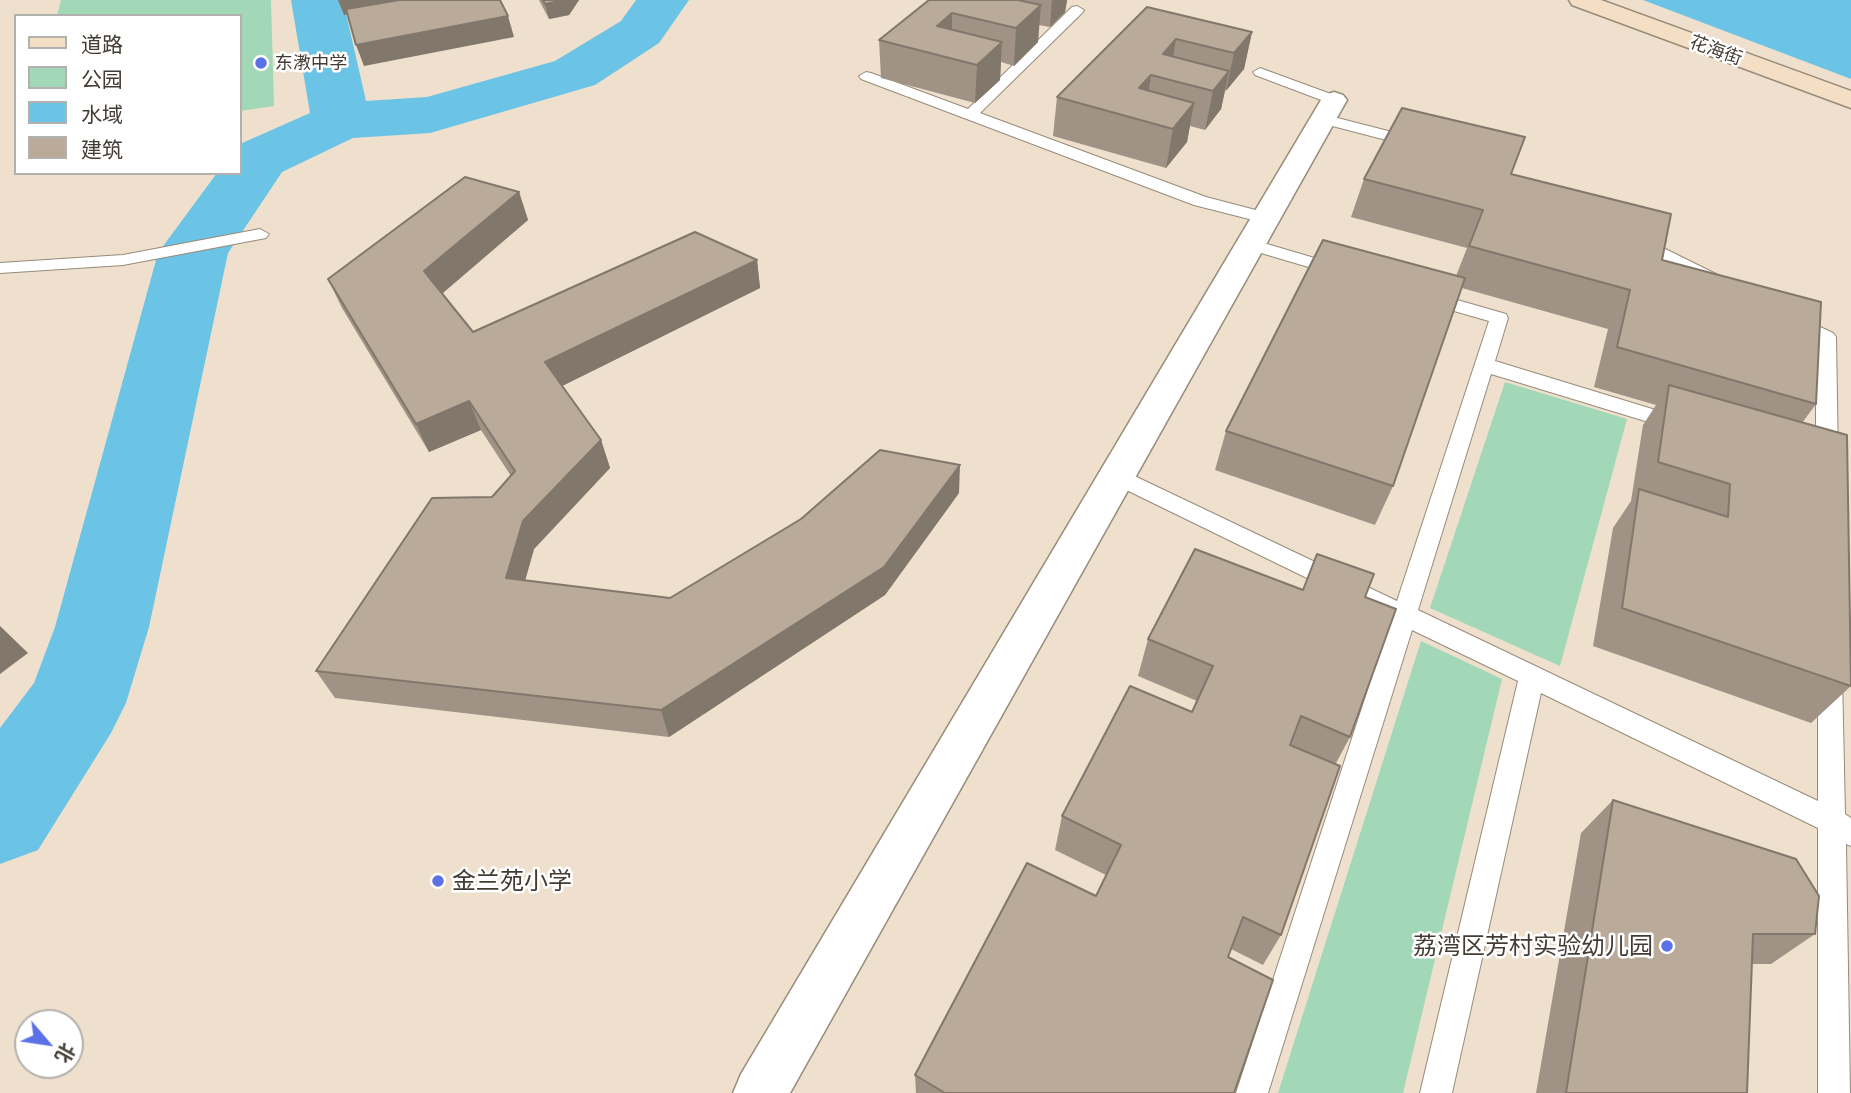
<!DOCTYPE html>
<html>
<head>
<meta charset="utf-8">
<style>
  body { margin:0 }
  #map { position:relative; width:1851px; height:1093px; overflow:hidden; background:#eee0cd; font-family:"Exo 2","Noto Sans SC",sans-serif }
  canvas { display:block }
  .legend { position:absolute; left:14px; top:14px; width:228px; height:161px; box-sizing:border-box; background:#fff; border:2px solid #b3b1ae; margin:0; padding:9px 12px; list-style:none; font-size:21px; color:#423c34 }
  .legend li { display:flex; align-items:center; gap:14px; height:35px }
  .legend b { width:35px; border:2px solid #b3b1ae }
  .north { position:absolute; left:14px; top:1009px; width:70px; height:70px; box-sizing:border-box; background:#fff; border:2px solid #b3b1ae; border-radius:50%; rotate:119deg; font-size:19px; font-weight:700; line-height:28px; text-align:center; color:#423c34 }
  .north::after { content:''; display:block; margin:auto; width:24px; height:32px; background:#5a71e8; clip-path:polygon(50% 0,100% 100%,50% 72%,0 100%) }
</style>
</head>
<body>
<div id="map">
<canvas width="1851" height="1093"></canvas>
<ul class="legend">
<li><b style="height:9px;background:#f4dfc5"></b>道路</li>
<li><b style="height:19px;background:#a2d7b8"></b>公园</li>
<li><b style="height:19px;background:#6bc3e5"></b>水域</li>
<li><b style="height:19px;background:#baaa99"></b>建筑</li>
</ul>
<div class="north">北</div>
</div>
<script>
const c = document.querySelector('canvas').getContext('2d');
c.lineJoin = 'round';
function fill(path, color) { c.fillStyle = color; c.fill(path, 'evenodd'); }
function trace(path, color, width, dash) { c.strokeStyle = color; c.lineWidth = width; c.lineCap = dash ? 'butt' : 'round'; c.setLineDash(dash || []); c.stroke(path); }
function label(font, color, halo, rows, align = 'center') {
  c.font = font + ' "Exo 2","Noto Sans SC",sans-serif'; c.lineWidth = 5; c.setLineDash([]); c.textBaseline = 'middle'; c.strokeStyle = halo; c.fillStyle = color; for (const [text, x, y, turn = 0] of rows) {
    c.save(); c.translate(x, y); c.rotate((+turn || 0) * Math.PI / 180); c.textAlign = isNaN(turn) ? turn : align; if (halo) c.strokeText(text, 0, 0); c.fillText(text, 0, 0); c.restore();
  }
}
const green = new Path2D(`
  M61 0H271L274 106 240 111V16H57Z
  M1505 382 1627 419 1560 666 1430 608Z
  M1421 641 1502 679 1403 1093H1278Z`);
const water = new Path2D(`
  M1643 0H1851V79Z`);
const river = new Path2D(`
  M291 0H343L366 101 427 97 555 61 621 21 636 0H689L659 43 595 85 430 133 353 138 282 172 228 253 149 627 126 703 111 733 38 850 0 864V728L34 683 55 627 158 253 217 173H240V144L310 113Z`);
const lane = new Path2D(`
  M1077 6 1084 10 1082 13 980 113 1206 197 1271 214 1274 218 1271 222 1265 223 1194 205 861 79 859 76 866 72 871 73 968 109 1072 7Z
  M1260 68 1339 97 1341 100 1339 103H1329L1255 75 1253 72Z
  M1322 114 1423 140 1425 143 1417 148 1317 122 1314 119 1317 116Z
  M260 229 269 234 266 238 123 265 0 273V263L123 255Z
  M1637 235 1724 278 1727 282 1718 287 1712 286 1631 244 1628 240Z
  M1250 239 1345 267 1348 271 1339 276 1244 248 1241 244Z
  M1426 291 1506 314 1508 318 1495 361 1685 419 1688 424 1685 429 1678 431 1491 374 1418 610 1818 801V674L1821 667 1830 664 1839 667 1842 674 1845 814 1851 818V846L1846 844 1850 1093H1818V828L1541 693 1452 1093H1420L1518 681 1412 630 1268 1093H1236L1391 619 1108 481 1105 476 1108 471 1116 468 1124 471 1397 601 1489 321 1419 301 1417 297 1419 293Z
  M1793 314 1833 333 1836 337 1838 461 1835 466 1827 468 1819 466 1816 461V340L1786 324 1784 320 1786 316Z`);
const street = new Path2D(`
  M1334 92 1343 95 1347 100 790 1093H733L741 1074 1321 100 1325 95Z`);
const secondary = new Path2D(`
  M1569 0H1601L1851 91V108L1572 5Z`);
const wall = new Path2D(`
  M539 0H579L569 15 549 19Z
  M929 0H1067L1065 12 1050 27 1039 25 1038 42 1014 66 1001 62 1000 80 975 103 881 78 879 40Z
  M1147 7 1252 32 1244 69 1225 91 1221 109 1205 130 1190 126 1187 142 1166 168 1053 136 1057 97Z
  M1511 174 1662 260 1816 404 1802 423 1851 686 1811 723 1593 646 1613 528 1631 501 1643 425 1656 405 1594 387 1608 329 1462 288 1393 486 1375 525 1215 470 1226 431 1456 276 1467 248 1351 217 1364 179Z
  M519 192 528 220 442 293 473 332 757 260 760 288 562 386 601 440 610 468 534 549 525 580 670 598 959 493 885 595 669 737 335 698 316 671 492 497 511 476 481 430 429 452 342 308 328 279Z
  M1303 590 1365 597 1350 737 1335 765 1281 935 1263 965 1231 949 1228 957 1234 1093H916L915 1075 1096 896 1106 875 1055 850 1062 816 1192 712 1197 701 1138 676 1148 639Z
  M1613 800 1815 934 1771 964H1752L1747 1093H1536L1581 833Z`);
const shadedWall = new Path2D(`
  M338 0H426L344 15Z
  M565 0H579L569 15 549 19 545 4Z
  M1052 0H1067L1065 12 1050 27Z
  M1041 5 1038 42 1014 66 1016 28Z
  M952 13V50L937 26Z
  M508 16 514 37 364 66 356 45Z
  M1252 32 1244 69 1226 91 1234 53Z
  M1176 39 1170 77 1163 54Z
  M1002 42 1000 80 975 103 977 65Z
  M1229 71 1221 109 1205 130 1213 91Z
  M1151 75 1145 114 1139 88Z
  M1194 103 1187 142 1166 168 1173 129Z
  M519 192 528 220 436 299 424 271Z
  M757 260 760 288 554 390 545 362Z
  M469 401 481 430 429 452 416 424Z
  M601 440 610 468 534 549 518 606 506 578 523 521Z
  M960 465 959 493 885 595 669 737 661 710Z
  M0 626 28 653 0 674Z`);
const building = new Path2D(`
  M399 0H500L508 16 356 45 346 9Z
  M543 0H565L545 4Z
  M929 0H1018L1041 5 1016 28 952 13 937 26 1002 42 977 65 879 40Z
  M1147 7 1252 32 1234 53 1176 39 1163 54 1229 71 1213 91 1151 75 1139 88 1194 103 1173 129 1057 97Z
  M1402 108 1525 137 1511 174 1671 214 1662 260 1821 302 1816 404 1617 347 1630 290 1469 246 1483 210 1364 179Z
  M465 177 519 192 424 271 473 332 695 232 757 260 545 362 601 440 523 521 506 578 670 598 801 519 880 450 960 465 884 567 661 710 316 671 432 498 492 497 515 471 469 401 416 424 328 279Z
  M1323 240 1465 278 1393 486 1226 431Z
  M1669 385 1847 435 1851 686 1622 608 1639 489 1728 517 1730 484 1658 462Z
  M1195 549 1303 590 1317 554 1374 574 1365 597 1396 609 1350 737 1301 716 1290 745 1340 766 1281 935 1243 917 1228 957 1273 980 1234 1093H945L915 1075 1027 863 1096 896 1121 845 1062 816 1130 686 1192 712 1213 666 1148 639Z
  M1613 800 1796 859 1819 896 1815 934H1753L1747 1093H1566Z`);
const markers = [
  [261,63,7,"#5a71e8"],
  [438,881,7,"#5a71e8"],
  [1667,946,7,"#5a71e8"]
];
const farStreetnames = [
  ["花海街",1716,50,20]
];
const farPoinames = [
  ["东漖中学",275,63]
];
const nearPoinames = [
  ["金兰苑小学",452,881],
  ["荔湾区芳村实验幼儿园",1653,946,"right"]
];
fill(green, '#a2d7b8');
fill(water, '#6bc3e5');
fill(river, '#6bc3e5');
trace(lane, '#978b79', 2);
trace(street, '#978b79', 3);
trace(secondary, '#978b79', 3);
fill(lane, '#fff');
fill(street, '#fff');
fill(secondary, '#f4dfc5');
fill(wall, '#a09284');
fill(shadedWall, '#82776b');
fill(building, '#baaa99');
trace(building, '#82776b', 2);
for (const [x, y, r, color] of markers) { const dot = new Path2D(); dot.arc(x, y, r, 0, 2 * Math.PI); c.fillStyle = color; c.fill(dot); trace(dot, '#fff', 2.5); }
label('18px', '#423c34', '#fff', farStreetnames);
label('18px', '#423c34', '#fff', farPoinames, 'left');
label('24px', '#423c34', '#fff', nearPoinames, 'left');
</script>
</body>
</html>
